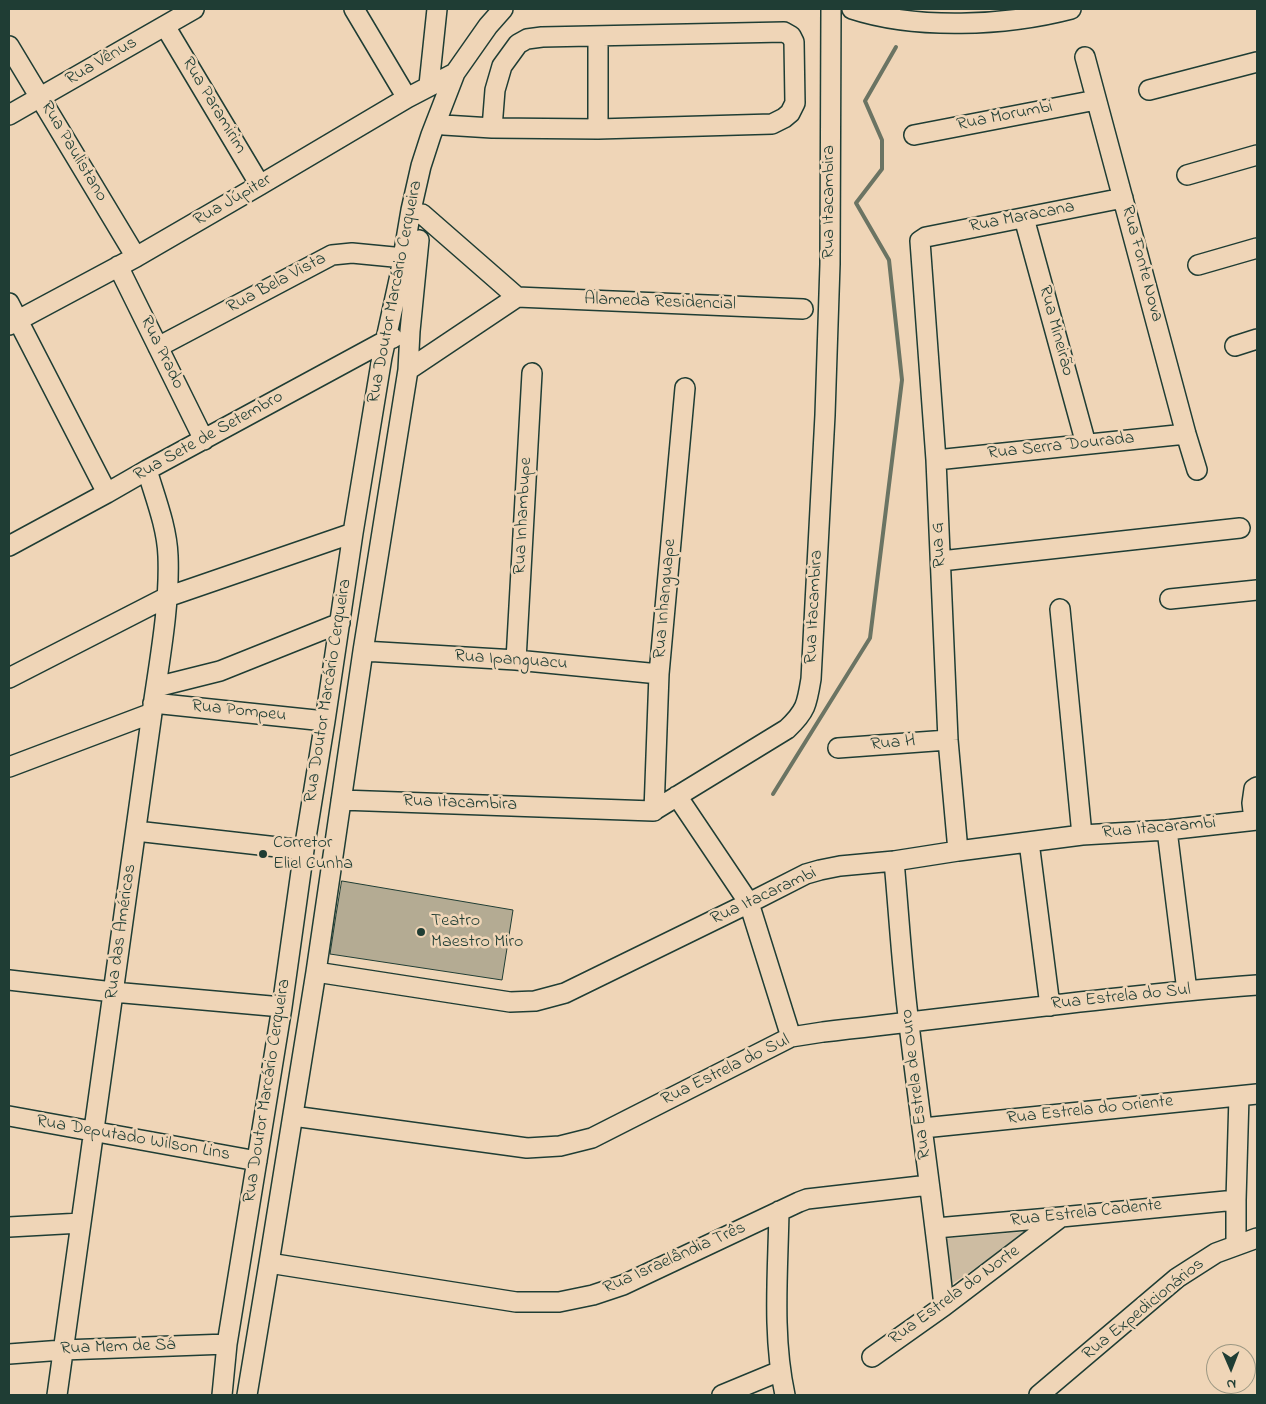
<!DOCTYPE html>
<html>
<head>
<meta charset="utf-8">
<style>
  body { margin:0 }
  #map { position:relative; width:1266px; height:1404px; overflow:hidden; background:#efd5b7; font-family:"Indie Flower",sans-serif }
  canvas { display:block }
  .frame { position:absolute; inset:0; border:10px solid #1f3d34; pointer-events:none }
  .north { position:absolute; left:1206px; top:1344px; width:50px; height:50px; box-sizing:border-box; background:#efd5b7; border:1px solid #9c9883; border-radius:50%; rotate:179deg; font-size:14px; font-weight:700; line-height:20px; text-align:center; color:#1f3d34 }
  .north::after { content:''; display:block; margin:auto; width:18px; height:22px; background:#1f3d34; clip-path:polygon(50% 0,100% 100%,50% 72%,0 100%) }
</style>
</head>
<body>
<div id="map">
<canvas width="1266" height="1404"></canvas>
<div class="frame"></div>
<div class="north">N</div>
</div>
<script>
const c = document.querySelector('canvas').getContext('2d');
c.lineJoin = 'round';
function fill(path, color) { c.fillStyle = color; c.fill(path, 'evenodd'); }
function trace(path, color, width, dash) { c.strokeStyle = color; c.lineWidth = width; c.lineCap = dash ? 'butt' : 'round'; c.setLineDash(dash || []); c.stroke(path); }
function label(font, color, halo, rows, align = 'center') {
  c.font = font + ' "Indie Flower",sans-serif'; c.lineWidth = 5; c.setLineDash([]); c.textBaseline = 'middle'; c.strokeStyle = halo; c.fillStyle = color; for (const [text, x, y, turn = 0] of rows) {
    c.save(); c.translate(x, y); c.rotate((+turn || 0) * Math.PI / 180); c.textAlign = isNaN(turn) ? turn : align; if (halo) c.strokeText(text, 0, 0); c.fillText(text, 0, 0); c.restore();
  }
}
const green = new Path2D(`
  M1031 1231 946 1288 940 1239Z`);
const stream = new Path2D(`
  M773 794 870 638 902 380 889 260 856 203 882 169V140L865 101 896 47`);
const building = new Path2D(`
  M342 881 513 910 502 980 330 954 336 915Z`);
const minor = new Path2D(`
  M354 9 407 98
  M852 9C916 30 1006 26 1071 9
  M165 26 260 185
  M598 36V129
  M9 46 136 257
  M1085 57 1186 434 1197 470
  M429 85 437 9
  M1149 90 1257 62
  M9 115 194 9
  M444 125 492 128 598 129 772 124 784 118 790 113 795 103 794 42 791 36 784 32 542 37 527 39 518 44 502 66 495 90 492 128
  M914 135 1096 100
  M1187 175 1257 155
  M1024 218 1086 444
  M1198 265 1257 248
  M118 266 204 440
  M517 297 803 309
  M9 303 107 493
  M9 325 136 257 260 185 407 98 455 73
  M1235 346 1257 339
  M158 347 332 255 352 253 404 258
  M408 370 517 297 422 214
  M936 460 1186 434
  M9 546 107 493 147 470 385 341 393 338
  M941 561 1240 528
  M1170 599 1257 590
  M1060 609 1082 835
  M363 651 516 660 659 674
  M516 660 532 373
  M9 678 167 597 353 533
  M156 687 220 671 340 623
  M153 703 325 721
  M838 748 948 740
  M9 767 152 713
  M677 796 749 903 791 1037
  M341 800 653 811 787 729C806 711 807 704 811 679L825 415 830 264 831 9
  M654 811 659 674 685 388
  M1254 820 1252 803 1254 789 1257 787
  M1167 830 1187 991
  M136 831 304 850
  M1029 842 1050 1006
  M958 851 948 740 936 460 920 241 926 237 1123 198
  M894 861C899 915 902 970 909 1024 920 1118 934 1211 944 1306
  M316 972 510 1002 535 1001 565 993 749 903 806 874 820 870 840 866 894 861 958 851 1082 835 1167 830 1257 820
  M9 980 113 992 282 1007
  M9 1116 257 1161
  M293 1116 527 1148 560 1146 592 1138 791 1037 823 1032C968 1016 1112 996 1257 985
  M923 1128 1257 1094
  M779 1211C778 1272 772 1335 785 1395
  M9 1227 81 1223
  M936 1228 1061 1217 1236 1200
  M1236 1245V1200L1239 1096
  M269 1263 516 1302H559L593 1295 623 1285 799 1202 807 1199 929 1185
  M9 1354 63 1350 227 1344
  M872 1357 944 1306 1061 1217
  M57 1395 152 713C159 663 170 606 168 556 167 527 155 497 147 470
  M222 1395 227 1344 282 1007 304 850 325 721 353 533 382 357 400 275 411 210 421 166 431 135 455 73 488 26 503 9
  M247 1395 269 1263 316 972 363 651 408 370 410 331 419 240
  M722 1395 780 1371
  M1039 1395 1177 1278 1216 1253 1257 1238`);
const markers = [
  [263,854,5,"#1f3d34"],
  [421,932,5,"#1f3d34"]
];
const streetNames = [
  ["Rua Vênus",102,62,-30],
  ["Rua Paramirim",213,106,59],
  ["Rua Morumbi",1005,117,-11],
  ["Rua Paulistano",73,152,59],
  ["Rua Júpiter",233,201,-30],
  ["Rua Itacambira",830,202,-90],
  ["Rua Maracana",1022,218,-11],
  ["Rua Fonte Nova",1141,264,75],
  ["Rua Bela Vista",277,284,-28],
  ["Rua Doutor Marcário Cerqueira",396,292,-79],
  ["Alameda Residencial",660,303,2],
  ["Rua Mineirão",1055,331,75],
  ["Rua Prado",161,353,64],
  ["Rua Sete de Setembro",209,437,-29],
  ["Rua Serra Dourada",1061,447,-6],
  ["Rua Inhambupe",524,516,-87],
  ["Rua G",940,545,-93],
  ["Rua Inhanguape",666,599,-85],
  ["Rua Itacambira",815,607,-87],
  ["Rua Ipanguacu",511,661,4],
  ["Rua Doutor Marcário Cerqueira",329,691,-81],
  ["Rua Pompeu",239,712,6],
  ["Rua H",893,744,-5],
  ["Rua Itacambira",460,804,2],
  ["Rua Itacarambi",1159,829,-5],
  ["Rua Itacarambi",764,897,-25],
  ["Rua das Américas",122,932,-82],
  ["Rua Estrela do Sul",1121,998,-6],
  ["Rua Estrela do Sul",726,1071,-26],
  ["Rua Estrela de Ouro",917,1084,-97],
  ["Rua Doutor Marcário Cerqueira",268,1091,-81],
  ["Rua Estrela do Oriente",1090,1111,-6],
  ["Rua Deputado Wilson Lins",133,1139,10],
  ["Rua Estrela Cadente",1086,1214,-6],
  ["Rua Israelândia Três",675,1259,-24],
  ["Rua Estrela do Norte",955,1296,-36],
  ["Rua Expedicionários",1144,1310,-39],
  ["Rua Mem de Sá",118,1348,-2]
];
const poiNames = [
  ["Corretor",273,844],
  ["Eliel Cunha",273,865],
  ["Teatro",431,922],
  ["Maestro Miro",431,943]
];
fill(green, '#cdbca2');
trace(stream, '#6b7463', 4);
fill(building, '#b4ab93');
trace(building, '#1f3d34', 1);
trace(minor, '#1f3d34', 22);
trace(minor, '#efd5b7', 19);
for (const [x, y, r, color] of markers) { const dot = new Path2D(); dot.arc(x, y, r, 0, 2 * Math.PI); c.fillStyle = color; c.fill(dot); trace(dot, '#efd5b7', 2); }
label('18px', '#1f3d34', '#efd5b7', streetNames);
label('18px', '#1f3d34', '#efd5b7', poiNames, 'left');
</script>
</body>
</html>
